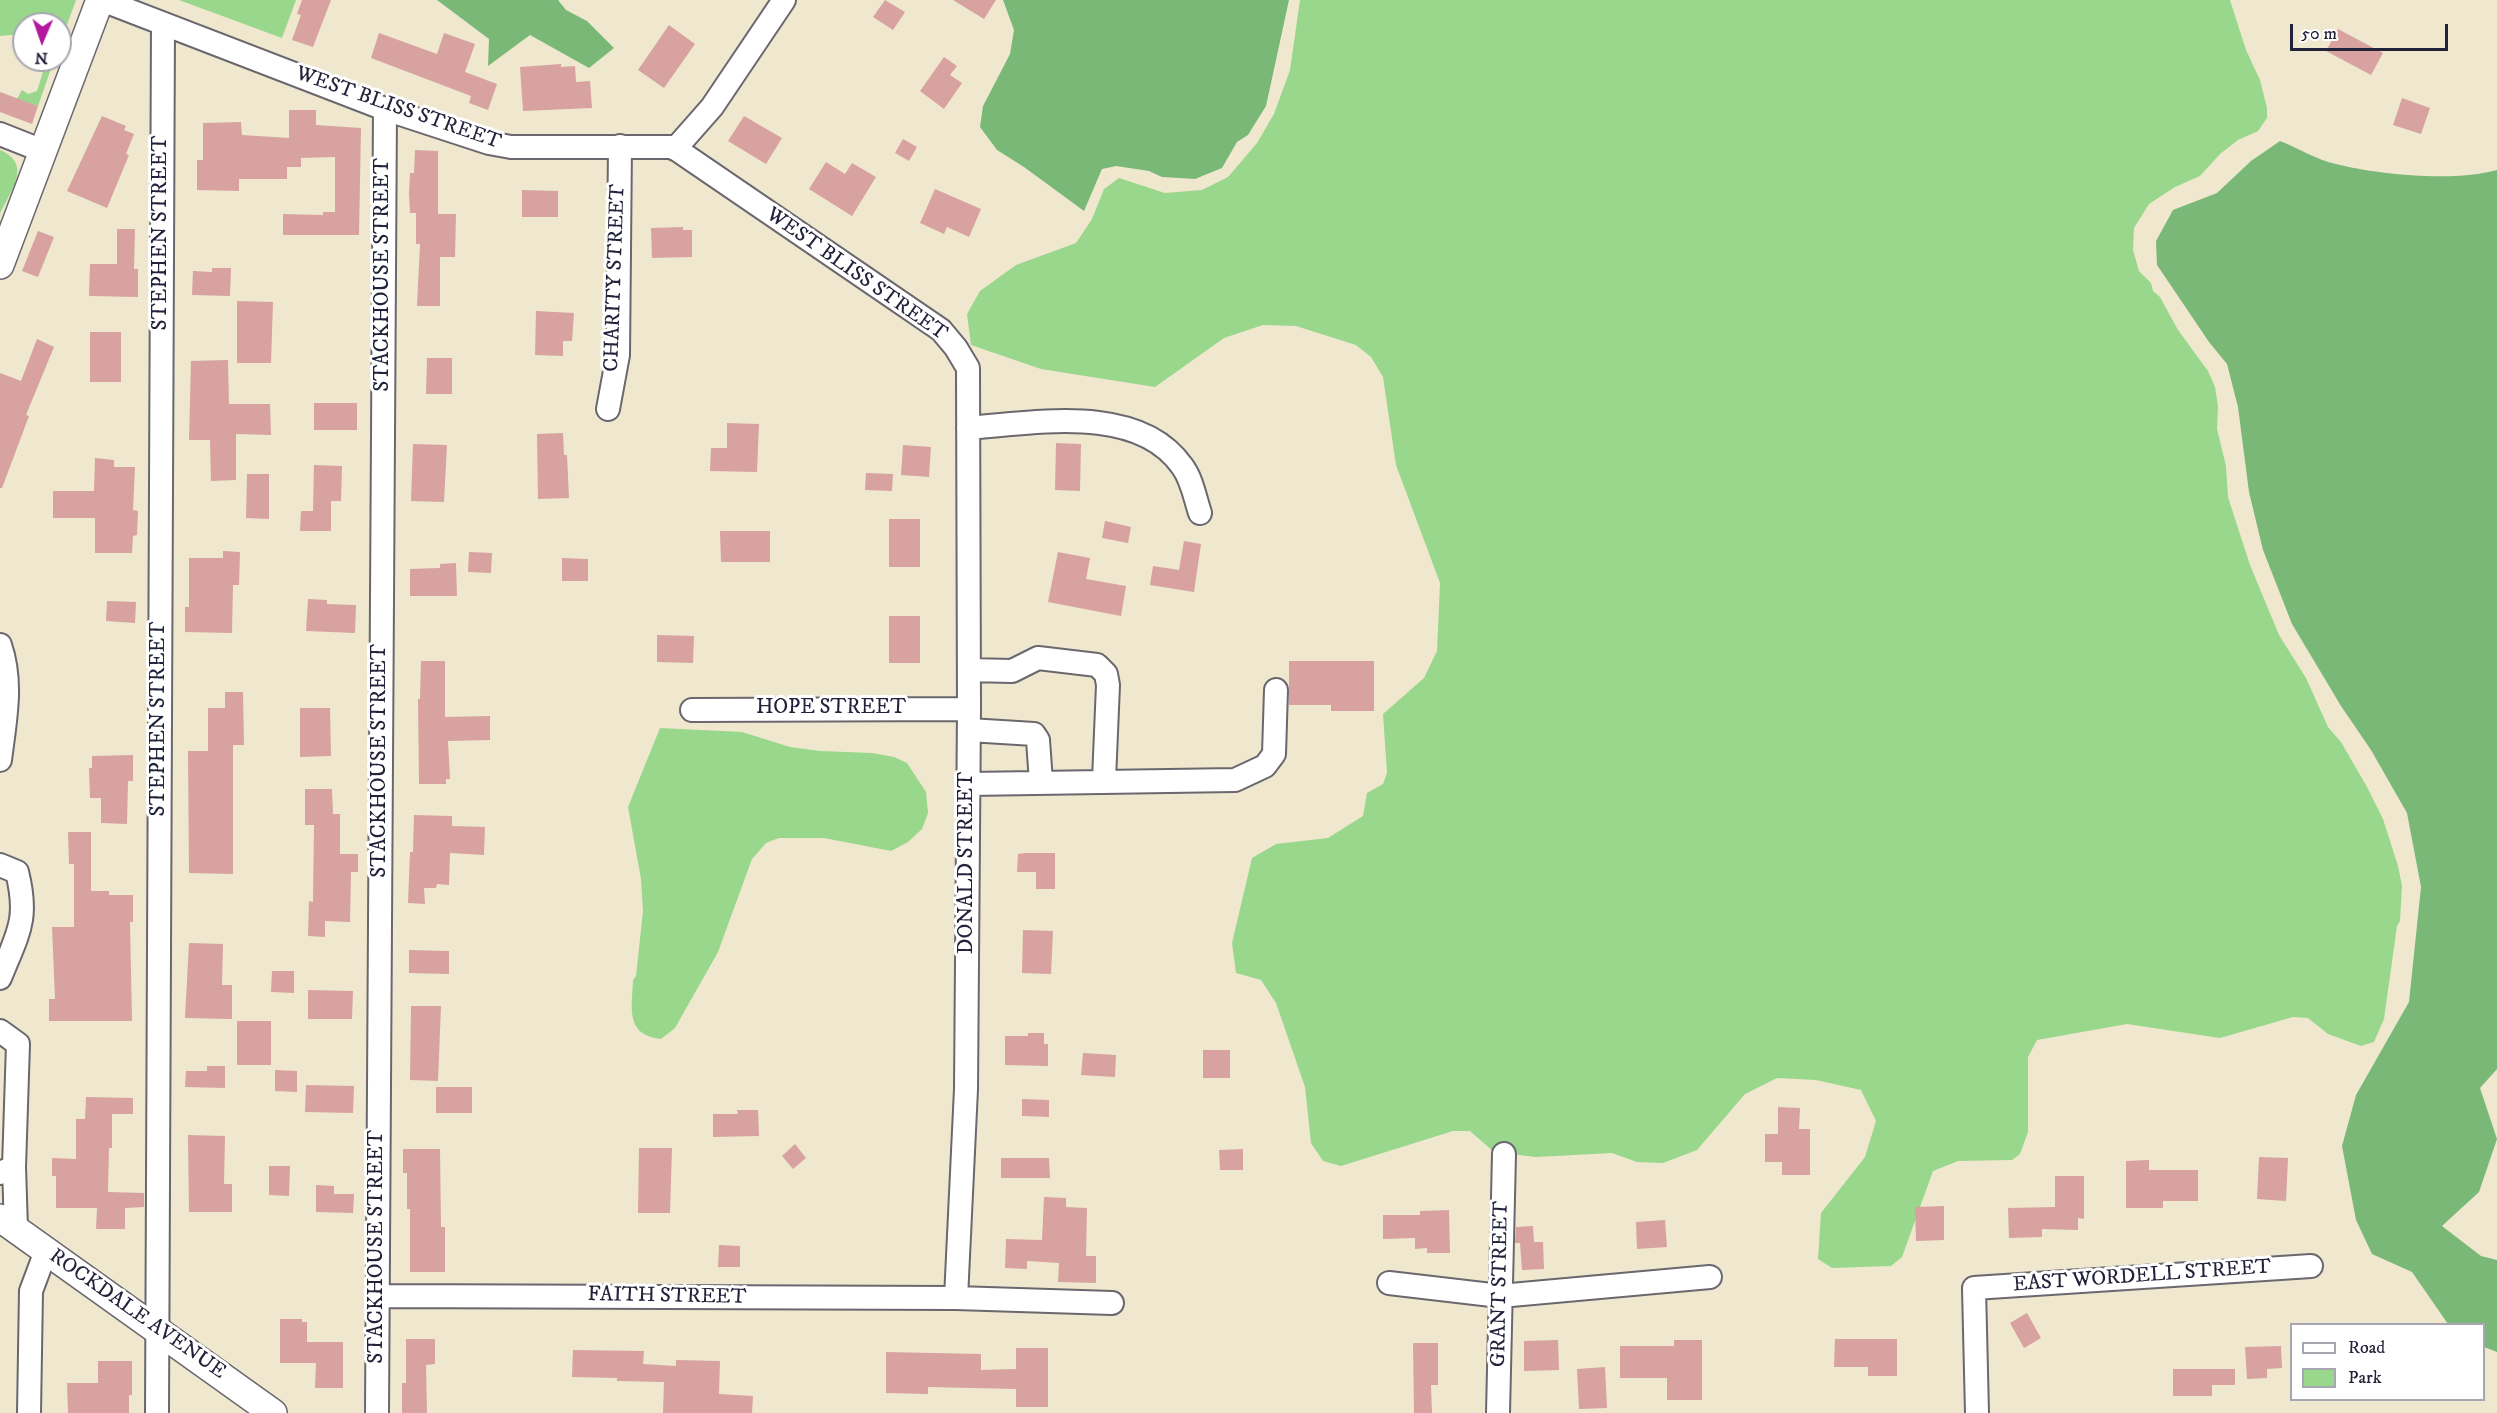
<!DOCTYPE html>
<html>
<head>
<meta charset="utf-8">
<style>
  body { margin:0 }
  #map { position:relative; width:2497px; height:1413px; overflow:hidden; background:#efe8ce; font-family:"IM FELL DW Pica",serif }
  canvas { display:block }
  .legend { position:absolute; left:2290px; top:1323px; width:195px; height:78px; box-sizing:border-box; background:#fff; border:2px solid #a7a7b1; margin:0; padding:8px 10px; list-style:none; font-size:18px; color:#22223b }
  .legend li { display:flex; align-items:center; gap:12px; height:30px }
  .legend b { width:30px; border:2px solid #a7a7b1 }
  .north { position:absolute; left:12px; top:12px; width:60px; height:60px; box-sizing:border-box; background:#fff; border:2px solid #a7a7b1; border-radius:50%; rotate:182deg; font-size:16px; font-weight:700; line-height:24px; text-align:center; color:#22223b }
  .north::after { content:''; display:block; margin:auto; width:21px; height:27px; background:#b5179e; clip-path:polygon(50% 0,100% 100%,50% 72%,0 100%) }
  .scale { position:absolute; left:2290px; top:24px; width:158px; height:27px; box-sizing:border-box; border:3px solid #22223b; border-top:0; padding-left:8px; font-size:18px; line-height:21px; white-space:nowrap; color:#22223b; -webkit-text-stroke:4px #fff; paint-order:stroke }
</style>
</head>
<body>
<div id="map">
<canvas width="2497" height="1413"></canvas>
<ul class="legend">
<li><b style="height:8px;background:#fff"></b>Road</li>
<li><b style="height:16px;background:#99d78c"></b>Park</li>
</ul>
<div class="north">N</div>
<div class="scale">50 m</div>
</div>
<script>
const c = document.querySelector('canvas').getContext('2d');
c.lineJoin = 'round';
function fill(path, color) { c.fillStyle = color; c.fill(path, 'evenodd'); }
function trace(path, color, width, dash) { c.strokeStyle = color; c.lineWidth = width; c.lineCap = dash ? 'butt' : 'round'; c.setLineDash(dash || []); c.stroke(path); }
function label(font, color, halo, rows, align = 'center') {
  c.font = font + ' "IM FELL DW Pica",serif'; c.lineWidth = 6; c.setLineDash([]); c.textBaseline = 'middle'; c.strokeStyle = halo; c.fillStyle = color; for (const [text, x, y, turn = 0] of rows) {
    c.save(); c.translate(x, y); c.rotate((+turn || 0) * Math.PI / 180); c.textAlign = isNaN(turn) ? turn : align; if (halo) c.strokeText(text, 0, 0); c.fillText(text, 0, 0); c.restore();
  }
}
const green = new Path2D(`
  M0 0H76L60 44V24H24V36L22 34 0 36Z
  M179 0H296L282 38Z
  M1300 0H2230L2246 50 2260 80 2267 108V118L2258 131 2238 140 2220 154 2200 176 2175 187 2149 204 2134 228 2133 250 2139 271 2151 283 2153 291 2160 297 2178 330 2208 371 2215 387 2218 406 2217 429 2226 466 2228 497 2250 565 2279 635 2306 678 2328 727 2341 742 2367 787 2383 819 2398 866 2402 886 2400 921 2397 926 2384 1019 2374 1042 2361 1046 2328 1034 2308 1018 2293 1017 2220 1038 2127 1024 2037 1040 2028 1057V1132L2020 1154 2012 1160 1958 1161 1933 1171 1902 1257 1891 1266 1832 1268 1818 1259 1821 1213 1865 1157 1876 1121 1861 1090 1816 1080 1777 1078 1745 1094 1697 1150 1663 1163 1637 1162 1612 1153 1536 1157 1494 1152 1470 1131H1453L1341 1166 1323 1161 1311 1143 1305 1087 1276 1003 1261 980 1236 973 1232 943 1252 858 1276 844 1328 838 1363 816 1367 793 1383 784 1387 773 1383 714 1424 678 1437 651 1440 583 1396 465 1383 377 1371 357 1356 345 1296 326 1263 325 1224 338 1155 387 1041 369 971 345 967 314 980 291 1016 265 1076 243 1092 219 1104 189 1119 178 1165 193 1202 190 1228 177 1257 143 1274 114 1290 70Z
  M43 60H54L38 106 17 99 22 90 28 94 37 91 43 72Z
  M0 150C33 164 11 190 0 214Z
  M660 728 742 732 790 747 820 751 872 753 894 757 907 763 926 792 928 813 922 829 908 842 891 851 824 838H779L766 843 752 859 718 952 675 1028 661 1039C625 1035 632 1008 633 980L636 976 643 911 641 879 628 807Z`);
const forest = new Path2D(`
  M437 0H558L566 10 587 21 614 48 589 68 530 35 488 66 489 39Z
  M1003 0H1289L1266 106 1248 135 1237 142 1222 168 1195 179 1162 177 1149 171 1116 166 1102 169 1084 211 1024 167 997 150 980 127 983 106 1010 54 1014 30Z
  M2280 141C2298 148 2317 160 2336 164 2379 175 2455 182 2497 170V1069L2480 1088 2497 1139 2479 1192 2442 1226 2481 1256 2497 1260V1352L2484 1347V1324H2448L2412 1272 2372 1254 2356 1220 2342 1146 2356 1095 2409 1002 2421 887 2407 813 2371 750 2341 706 2292 624 2263 550 2249 492 2238 407 2227 364 2209 342 2157 265 2156 241 2173 210 2217 193 2251 161Z`);
const building = new Path2D(`
  M302 0H331L313 47 292 40 301 15 297 14Z
  M885 0 905 12 893 30 873 17Z
  M953 0H996L984 19Z
  M669 25 695 44 664 88 638 70Z
  M2338 29 2383 53 2371 75 2326 51Z
  M379 33 437 54 444 33 475 44 465 72 497 84 488 110 469 103 471 96 371 58Z
  M944 57 957 66 950 75 962 83 944 109 920 91Z
  M561 64V67L575 66 576 82 590 81 592 108 523 111 520 67Z
  M0 92 38 106 32 124 0 112Z
  M2402 98 2430 108 2421 134 2393 125Z
  M289 110H316V125L361 128 359 235H283V214L323 215V212H335V157L301 158V167H287V179H239V191L197 190V160H203V123L241 122 242 135 289 138Z
  M102 116 126 126 124 130 134 134 126 154 129 155 107 208 67 191Z
  M744 116 782 138 766 164 728 141Z
  M903 139 917 147 909 161 895 153Z
  M415 150 438 151V214H456L455 257H440V306H417L420 244H416V213H410L409 193 410 173H414Z
  M826 162 845 174 852 163 876 177 852 216 809 189Z
  M935 189 981 209 969 237 947 227 944 234 920 223Z
  M522 190 558 191V217H522Z
  M683 227V230H692V257L652 258 651 228Z
  M117 229H135L134 269H138V297L89 296 90 264H117Z
  M38 231 54 237 38 277 22 271Z
  M212 268H231L230 296 192 295 193 271 212 272Z
  M237 301 273 302 271 363H237Z
  M536 311 574 313 572 341H563V356L535 355Z
  M90 332H121V382H90Z
  M37 339 54 347 26 415 29 416 2 488H0V373L21 381Z
  M427 358H452V394H426Z
  M228 360 229 404H270L271 435 236 434V480L211 481 210 440H189L191 361Z
  M314 403H357V430H314Z
  M727 423 759 424 757 472 710 471 711 448H727Z
  M563 433 564 455H567L569 498 538 499 537 434Z
  M1056 443 1081 444 1080 491 1055 490Z
  M413 444 447 445 444 502 411 501Z
  M903 445 931 447 929 477 901 475Z
  M95 458 114 460V467H135L133 510 138 511 137 535 133 536 132 553H95V518H53V491H94Z
  M314 465 342 466 341 501H331V531H300L301 511H313Z
  M866 473 893 474 892 491 865 490Z
  M247 474H269V519L246 518Z
  M889 519H920V567H889Z
  M1105 521 1131 527 1128 543 1102 538Z
  M720 531H770V562H721Z
  M1184 541 1201 544 1194 592 1150 585 1153 566 1179 570Z
  M223 551 240 552 239 585H233L232 633 185 632V607H189V558H223Z
  M469 552 492 553 491 573 468 572Z
  M1058 552 1090 558 1086 579 1126 586 1121 616 1048 602Z
  M562 558 588 559V581H562Z
  M456 563 457 596H410V569L440 568V564Z
  M308 599 327 600V604L356 605 355 633 306 631Z
  M107 601 136 602 135 623 106 621Z
  M889 616H920V663H889Z
  M657 635 694 636 693 663 657 662Z
  M421 661H445V717L490 716V740L448 741 450 779H446V784H419L418 699H420Z
  M1289 661H1374V711H1331V705H1289Z
  M225 692H243L244 745H233V874L189 873 188 751H208V708H225Z
  M300 708H330L331 756 300 757Z
  M133 755V781H128L127 824 101 823V798H90L89 768H92V756Z
  M305 789H332L333 814H340V854H358V872H351L350 922 325 921V937L308 936 309 901 313 902 314 825H305Z
  M414 815 452 816V826L485 827 484 855 450 853 449 885 437 884 436 888H424L425 904 408 903 410 852H413Z
  M68 832H91V891H109V895H133V922H130L132 1021H49V999H55L52 927H74V864H69Z
  M1025 853H1055V889H1036V872H1017L1018 854Z
  M1023 930 1053 931 1051 974 1022 973Z
  M189 943 223 944 222 985H232V1019L185 1018Z
  M409 950 449 951V974L409 973Z
  M272 971H294V993L271 992Z
  M308 990 353 991 352 1019H308Z
  M411 1006H441L438 1081 410 1080Z
  M237 1021H271V1065H237Z
  M1028 1033H1044V1044H1048V1066L1005 1065V1036H1028Z
  M1203 1050H1230V1078H1203Z
  M1083 1053 1116 1055 1115 1077 1081 1075Z
  M207 1066H225V1088L185 1087 186 1071H207Z
  M275 1070 297 1071V1092L275 1091Z
  M306 1085 354 1086 353 1113 305 1112Z
  M436 1087H472V1113H436Z
  M86 1097 133 1098V1114H112V1148H109L108 1192 144 1193V1207L125 1208V1229H96L97 1208H56V1176H52V1158L76 1159V1119H85Z
  M1022 1099 1049 1100V1117L1022 1116Z
  M1778 1107 1800 1108 1799 1129H1810V1175H1782V1162H1765V1134H1778Z
  M737 1110H758L759 1136 713 1137V1114H738Z
  M188 1135 225 1136 224 1184H232V1212H189Z
  M795 1144 806 1158 793 1169 782 1156Z
  M639 1148H672L670 1213H638Z
  M403 1149H440L441 1227H445V1272H410V1209H407V1173H403Z
  M1243 1149V1170H1220L1219 1150Z
  M2259 1157 2288 1158 2286 1201 2257 1199Z
  M1001 1158H1049L1050 1178H1001Z
  M2149 1160V1170H2198V1201H2163V1208H2126V1161Z
  M269 1166H290L289 1196 269 1195Z
  M2055 1176H2084V1219L2078 1218V1230L2042 1229V1237L2009 1238 2008 1208 2055 1207Z
  M316 1185 334 1186V1194H354L353 1213 316 1212Z
  M1044 1197 1066 1198V1207L1087 1208 1086 1256H1096V1283L1058 1282 1059 1263 1027 1261V1269L1005 1268 1006 1239 1042 1240Z
  M1944 1206V1240L1916 1241 1915 1207Z
  M1449 1210 1450 1253H1427V1248L1415 1249V1238L1383 1239V1215H1420V1211Z
  M1665 1220 1667 1247 1637 1249 1636 1222Z
  M1533 1226 1534 1242H1543L1544 1269 1522 1270 1520 1243H1515L1516 1227Z
  M719 1245 740 1246V1267H718Z
  M2027 1313 2041 1338 2024 1348 2010 1323Z
  M280 1319H302V1322H307V1342H343V1388H315L316 1363H280Z
  M406 1339H435V1364L426 1365 427 1413H402V1383H406Z
  M1835 1339H1897V1376H1868V1367H1834Z
  M1558 1340 1559 1370 1524 1371V1341Z
  M1674 1340H1702V1400H1667V1378H1620V1346H1674Z
  M1413 1343H1438V1385H1431L1432 1413H1414Z
  M2281 1346 2282 1368 2267 1369V1378L2247 1379 2245 1347Z
  M1016 1348H1048V1407H1016V1389L928 1387V1394L886 1393V1352L981 1354V1370L1016 1369Z
  M573 1350 644 1351 643 1364 676 1366V1360L720 1361 719 1394 753 1396 752 1413H663L664 1382 617 1381V1378L572 1377Z
  M98 1361H132V1395H129V1413H68L67 1383H98Z
  M1605 1367 1607 1408 1579 1409 1577 1369Z
  M2173 1369H2235V1385H2212V1396H2173Z`);
const minor = new Path2D(`
  M102 0 385 109 489 143 511 147H673L941 330 956 348 968 368 969 709 966 1089 956 1298
  M0 134 43 151
  M675 149 712 107 784 0
  M608 409 618 355 620 146
  M968 428C1034 423 1138 403 1182 466 1192 479 1195 498 1200 513
  M0 645C13 683 5 720 0 760
  M969 670 1012 671 1038 658 1097 665 1106 674 1108 685 1104 780
  M692 710 969 709
  M969 730 1034 734 1038 740 1041 782
  M969 784 1235 780 1265 766 1274 754 1276 690
  M0 865 17 872C29 920 18 933 0 978
  M0 1031 18 1044 14 1167 0 1173
  M14 1167 16 1229
  M1389 1283 1500 1296 1710 1277
  M377 1296 956 1298 1112 1303
  M29 1413 31 1291 46 1251
  M157 1413 163 24
  M377 1413 385 109
  M1498 1413 1504 1154
  M1977 1413 1974 1288 2311 1266`);
const major = new Path2D(`
  M0 265 100 0
  M0 1218 273 1413`);
const streetNames = [
  ["WEST BLISS STREET",398,109,19],
  ["STEPHEN STREET",162,233,-90],
  ["STACKHOUSE STREET",384,275,-90],
  ["WEST BLISS STREET",856,275,35],
  ["CHARITY STREET",616,278,-88],
  ["HOPE STREET",831,709],
  ["STEPHEN STREET",160,719,-90],
  ["STACKHOUSE STREET",381,761,-90],
  ["DONALD STREET",968,863,-90],
  ["STACKHOUSE STREET",378,1247,-90],
  ["EAST WORDELL STREET",2142,1277,-4],
  ["GRANT STREET",1501,1284,-89],
  ["FAITH STREET",667,1297,1],
  ["ROCKDALE AVENUE",137,1315,35]
];
fill(green, '#99d78c');
fill(forest, '#7ab878');
fill(building, '#d7a2a0');
trace(minor, '#6a676e', 26);
trace(major, '#6a676e', 30);
trace(minor, '#fff', 22);
trace(major, '#fff', 27);
label('21px', '#22223b', '#fff', streetNames);
</script>
</body>
</html>
